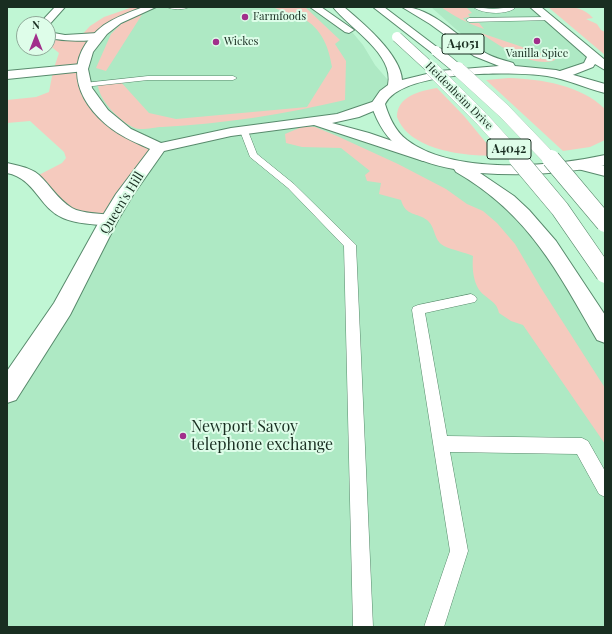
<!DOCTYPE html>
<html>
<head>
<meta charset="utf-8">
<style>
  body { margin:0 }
  #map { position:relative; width:612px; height:634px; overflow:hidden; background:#c0f6d4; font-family:"Playfair Display",serif }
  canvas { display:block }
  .frame { position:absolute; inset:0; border:8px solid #192e21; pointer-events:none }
  .north { position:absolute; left:16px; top:16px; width:40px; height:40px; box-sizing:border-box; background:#defde9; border:1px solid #8faa99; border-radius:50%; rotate:0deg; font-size:11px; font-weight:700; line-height:16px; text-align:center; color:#192e21 }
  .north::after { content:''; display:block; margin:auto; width:14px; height:18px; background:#a12f8b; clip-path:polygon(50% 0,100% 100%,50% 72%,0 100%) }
</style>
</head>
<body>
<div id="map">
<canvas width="612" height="634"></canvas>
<div class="frame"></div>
<div class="north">N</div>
</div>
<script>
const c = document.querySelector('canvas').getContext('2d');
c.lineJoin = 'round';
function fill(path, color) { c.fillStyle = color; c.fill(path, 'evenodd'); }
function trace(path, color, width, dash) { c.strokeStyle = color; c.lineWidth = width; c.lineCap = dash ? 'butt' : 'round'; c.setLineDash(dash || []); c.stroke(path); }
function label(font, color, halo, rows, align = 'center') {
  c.font = font + ' "Playfair Display",serif'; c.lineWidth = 4; c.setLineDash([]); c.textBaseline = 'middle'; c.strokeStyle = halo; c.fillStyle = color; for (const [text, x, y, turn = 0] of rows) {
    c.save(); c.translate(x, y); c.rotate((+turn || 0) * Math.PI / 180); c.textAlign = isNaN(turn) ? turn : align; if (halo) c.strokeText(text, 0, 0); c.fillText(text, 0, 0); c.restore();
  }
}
const built = new Path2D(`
  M151 7H315L352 32 363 45 375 65 394 87 378 104 312 121 455 166 508 199 605 334V627H7V392L109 220 126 131 97 106 81 68 108 27Z
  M431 7H535L587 50 589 65 561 75 525 70 486 54 477 48Z`);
const green = new Path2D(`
  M133 7H151L121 20 91 45 84 85 108 118 159 148 109 220 69 214 33 178 62 163 66 158 64 152 30 121 7 123V100L36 97 49 92 53 71 59 53 48 44V35L79 38 90 26 104 17Z
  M273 7H305L340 40 335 44 346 61 345 100C285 114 223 124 162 127 155 127 141 131 135 128 120 122 100 101 98 86L105 82 119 80 149 113 176 119 307 107 332 67C329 48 322 28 302 18 293 14 282 12 273 7Z
  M441 7H466L472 13 468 14 470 17 463 18 468 23H479L484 29C467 23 455 17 441 7Z
  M548 7C565 7 581 4 593 18L586 19 597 24 601 30 605 32V55Z
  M143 13 106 71 96 68 111 34 121 24Z
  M481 33 555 58V60C535 69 497 45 481 33Z
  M509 78C541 79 581 85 605 109V140L590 147 563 151 486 80Z
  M437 88 464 116 497 156C465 156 410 151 397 117 397 96 420 91 437 88Z
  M304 126 315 127 337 136 398 164 446 189 467 204 483 211 497 223 515 244 541 288 605 388V444L523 325 511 321 499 313C497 303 491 301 484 295 473 286 472 269 473 256 464 252 452 250 444 246 433 240 436 227 427 220 417 212 406 217 401 200L379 194 381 183 367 181 365 175 370 171 341 148 302 147 286 143 285 134Z`);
const lane = new Path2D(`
  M167 7H189C184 10 172 10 167 7Z
  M473 7 493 9 514 7V9C504 15 482 14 473 7Z
  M549 17 551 18V20L469 22 466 20 469 18Z
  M148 76H233L237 78 233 80H148L84 87 80 85 84 83Z
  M244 128 248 131 257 154 294 184 356 245 373 627H353L344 246 288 188 250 157 240 131Z
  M471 294 475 296 477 299 475 302 425 313 447 436 582 438 588 441 605 471V497L599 494 577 454 450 452 468 551 444 627H424L450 551 412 310 413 307 418 305Z`);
const street = new Path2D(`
  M55 7H65L48 26V24H39Z
  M530 7H541L605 60V70L595 64 593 67 565 78H557L555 75 557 72 584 63 587 57Z
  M48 32 65 35 98 33 103 36C96 44 59 40 48 38Z
  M81 64 85 65 87 68 85 71 7 79V71Z
  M7 163C18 166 30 167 39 175 51 186 57 199 72 208 82 214 103 213 115 216L118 220 115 224 109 226C95 224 76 224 63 218 38 207 36 179 7 173Z`);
const secondary = new Path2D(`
  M143 7H156L121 23 107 34 93 52 88 69 92 88 108 110 131 129 161 143 231 128 337 114 378 100 383 101 385 104 383 107 359 117 332 123 369 133 433 155 436 158 433 161H423L314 125 231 136 164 151 133 195 118 220 70 315 16 400 7 403V371L54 303 100 220 116 194 150 149C137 143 124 138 112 129 74 100 61 58 104 25 116 17 130 12 143 7Z
  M580 160 605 166V176L574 168 572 165 574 162Z`);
const primary = new Path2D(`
  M310 7H321L354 30 349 33 345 32Z
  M333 7H344C362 22 401 55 402 80L439 71 499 66 474 56 430 24 402 7C433 7 456 37 482 51 491 57 503 60 513 63L515 66 556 70 605 84V93C585 88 567 79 547 76 513 71 402 70 385 104 389 117 395 131 407 140 453 175 551 167 605 155V165C564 174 522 176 480 173L514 196 529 210 556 241 605 315V343L597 340C557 271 529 214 456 172L454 169C411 161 385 147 371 104L380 91 388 85C395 54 349 28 333 7Z
  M373 7H384L442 51 440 53H432Z`);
const primaryBridgeFar2 = new Path2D(`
  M397 37 433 70
  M436 51 459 70`);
const primaryBridgeFar1 = new Path2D(`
  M432 69 482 119 519 160
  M458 69 504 111 551 160`);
const primaryBridge = new Path2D(`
  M518 159 560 209 605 274
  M551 159 605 223`);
const markers = [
  [245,17,4,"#a12f8b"],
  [537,41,4,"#a12f8b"],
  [216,42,4,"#a12f8b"],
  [183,436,4,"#a12f8b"]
];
const farPoinames = [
  ["Farmfoods",253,17],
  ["Wickes",224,42],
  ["Vanilla Spice",537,54,"center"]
];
const farStreetnames = [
  ["Heidenheim Drive",459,96,45]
];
const shields = [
  [463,44,42],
  [509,149,44]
];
const shieldNames = [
  ["A4051",463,44],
  ["A4042",509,149]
];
const streetNames = [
  ["Queen's Hill",122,203,-58]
];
const nearPoinames = [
  ["Newport Savoy",191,427],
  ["telephone exchange",191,445]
];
fill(built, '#aee9c4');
fill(green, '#f5cabe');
trace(lane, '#588a6c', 1);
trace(street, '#588a6c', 2);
trace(secondary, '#588a6c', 2);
trace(primary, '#588a6c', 2);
fill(lane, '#fff');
fill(street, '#fff');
fill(secondary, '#fff');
fill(primary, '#fff');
trace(primaryBridgeFar2, '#588a6c', 11, []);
trace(primaryBridgeFar1, '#588a6c', 14, []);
trace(primaryBridge, '#588a6c', 19, []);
trace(primaryBridgeFar2, '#fff', 10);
trace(primaryBridgeFar1, '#fff', 14);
trace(primaryBridge, '#fff', 18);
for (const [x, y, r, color] of markers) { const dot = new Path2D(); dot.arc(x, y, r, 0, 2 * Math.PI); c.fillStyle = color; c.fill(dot); trace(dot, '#defde9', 1.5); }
label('11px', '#192e21', '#defde9', farPoinames, 'left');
label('11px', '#192e21', '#defde9', farStreetnames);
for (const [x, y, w] of shields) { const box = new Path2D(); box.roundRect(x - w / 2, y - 10, w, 20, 3); c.fillStyle = '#defde9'; c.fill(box); trace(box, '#192e21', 1); }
label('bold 12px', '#192e21', null, shieldNames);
label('13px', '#192e21', '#defde9', streetNames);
label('16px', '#192e21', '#defde9', nearPoinames, 'left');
</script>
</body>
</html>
